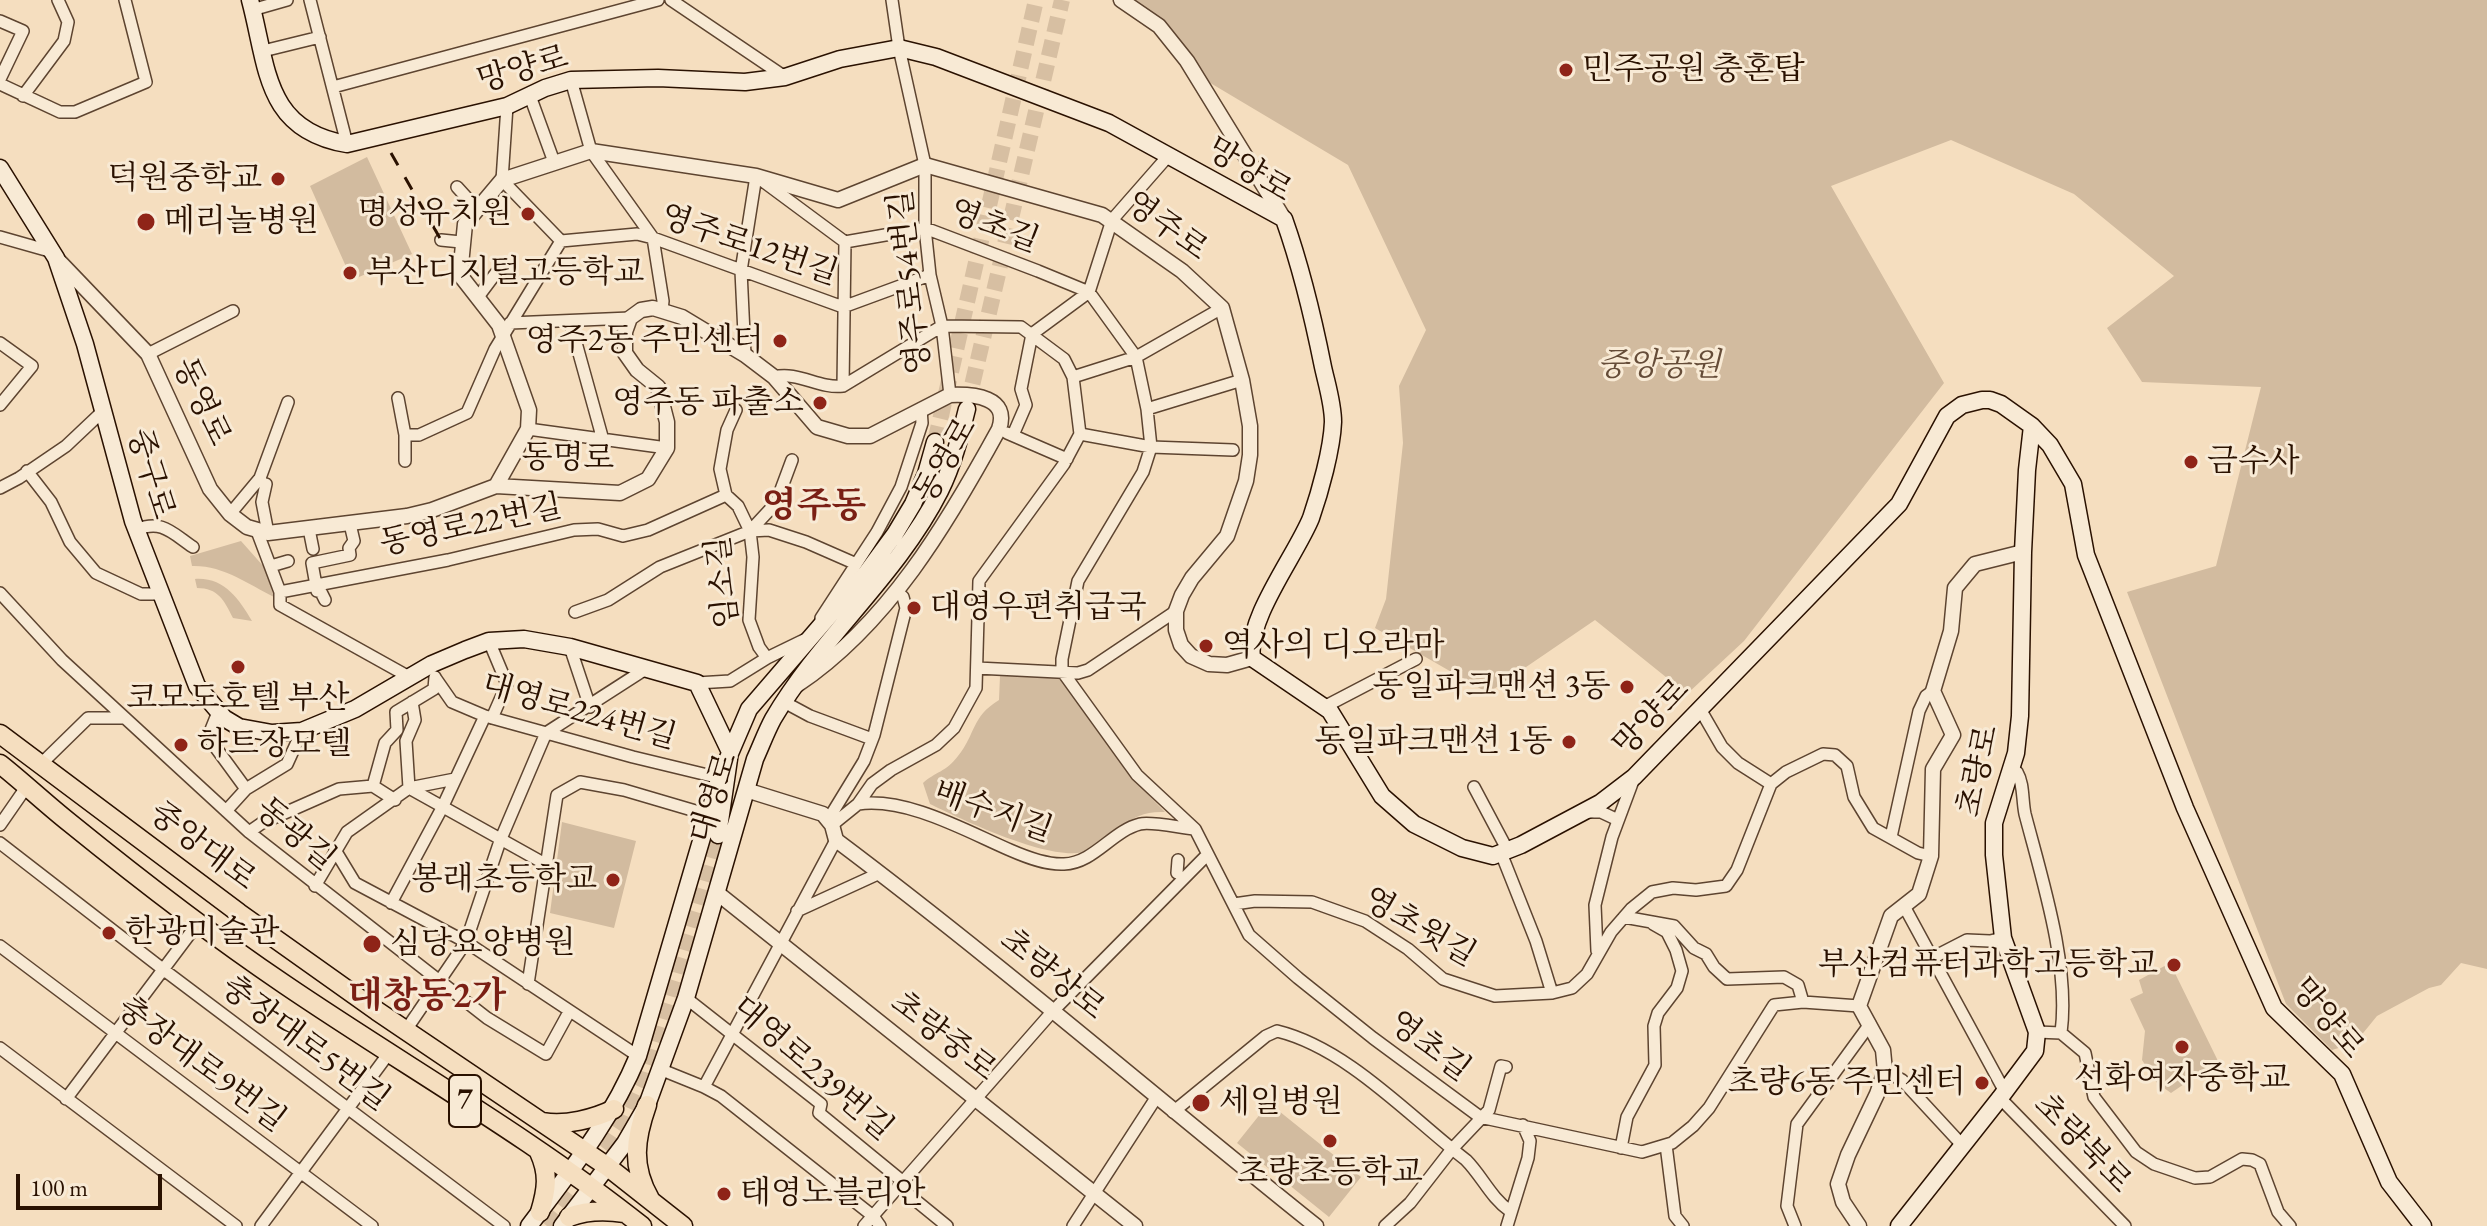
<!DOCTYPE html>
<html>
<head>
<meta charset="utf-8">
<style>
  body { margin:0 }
  #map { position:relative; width:2487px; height:1226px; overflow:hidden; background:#f5debf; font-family:"EB Garamond",serif }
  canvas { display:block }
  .scale { position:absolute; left:16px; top:1174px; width:146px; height:36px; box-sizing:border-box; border:4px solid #2a1100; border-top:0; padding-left:10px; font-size:24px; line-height:28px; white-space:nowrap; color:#2a1100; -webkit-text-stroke:6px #f8ead5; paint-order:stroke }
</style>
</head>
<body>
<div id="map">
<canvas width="2487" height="1226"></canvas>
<div class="scale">100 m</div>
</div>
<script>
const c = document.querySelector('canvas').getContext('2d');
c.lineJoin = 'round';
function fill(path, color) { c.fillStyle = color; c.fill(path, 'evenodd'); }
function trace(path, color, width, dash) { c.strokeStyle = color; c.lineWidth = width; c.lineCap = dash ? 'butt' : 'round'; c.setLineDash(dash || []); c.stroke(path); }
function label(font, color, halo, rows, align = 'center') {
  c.font = font + ' "EB Garamond","Noto Serif KR",serif'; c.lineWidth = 6; c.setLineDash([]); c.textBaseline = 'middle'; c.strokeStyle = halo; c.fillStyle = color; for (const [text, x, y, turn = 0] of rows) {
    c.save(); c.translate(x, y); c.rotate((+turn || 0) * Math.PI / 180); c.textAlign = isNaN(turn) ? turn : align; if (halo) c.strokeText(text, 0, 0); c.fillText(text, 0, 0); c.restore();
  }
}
const green = new Path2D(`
  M1134 0H2487V969L2461 963 2441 985 2429 988 2377 1016 2355 1043 2332 1050 2286 1004 2127 592 2216 566 2261 387 2142 382 2107 328 2174 276 2074 194 1951 140 1831 186 1944 383 1744 641 1687 694 1595 620 1488 693 1375 628 1386 599 1403 443 1399 386 1426 330 1348 165 1207 81 1163 22Z
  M367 157 412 254 352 280 310 186Z
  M241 541 265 568 274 597C248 584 223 565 192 566L190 556Z
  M195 579C224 577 239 599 252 621L233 618C224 600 218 588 197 588Z
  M1058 672C1090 722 1123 771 1165 812 1127 810 1118 836 1089 850 1058 866 961 819 930 804L923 783C935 772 946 772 958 756 976 734 971 717 999 700L1000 676Z
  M562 822 636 841 614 928 550 913Z
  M2170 963 2218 1061 2171 1093 2157 1083 2142 1060 2145 1031 2130 999 2143 993 2139 980Z
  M1269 1103 1361 1177 1329 1217 1237 1143Z`);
const secondaryTunnel = new Path2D(`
  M967 407 1062 0
  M935 442 1036 0
  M547 1226 607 1148 627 1117 646 1076 718 835`);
const minor = new Path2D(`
  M310 0 347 144
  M671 0 785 77
  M892 0 899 48 925 165V228L930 275 942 326 950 395
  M252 10 287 0
  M0 21 23 31 0 79
  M263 51 320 37
  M571 80 591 151 653 238 663 301 662 310
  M0 84 60 112H75L146 82 125 0
  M333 87 658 0
  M23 96 64 41 68 22 58 0
  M530 96 554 162
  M507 106 502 180 561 241
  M457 187 477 209
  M0 237 53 252
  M441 240 461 242
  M478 297 496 273
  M570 321 603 440
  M510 323 630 318
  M0 343 32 366 0 405
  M148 354 233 311
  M745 355 741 271 756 176 845 242 925 228 1038 271 1089 292 1136 357 1147 409 1151 447 1143 472 1078 581 1062 659V671L1137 775 1195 829 1249 935 1298 978 1373 1038 1480 1117 1642 1152 1672 1143 1693 1126 1709 1108 1774 1005 1803 1002 1859 1006
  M774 377C798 371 819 389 843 386L942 326 1021 327 1064 359 1073 377 1080 434
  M1073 377 1136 357 1222 308
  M843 386 845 242
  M398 398 405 435V461
  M1147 409 1242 380
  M736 410 727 430 720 469 726 495 738 506 750 531 753 557 749 620 759 647 767 658
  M528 429 667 448
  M1007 433 1067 459
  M1080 434 1151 447 1233 450
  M405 435H419L467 413 495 349 561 241 637 234 653 238 843 307 930 275
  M1013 435 1026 405 1021 389 1032 334 1089 292 1112 220 1169 155
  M27 471 51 502 70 542 96 573 141 594H161
  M266 484 262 502 268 533
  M0 488 19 478 66 446 102 412
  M230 514 260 478 288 402
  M309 529 313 549
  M136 530C162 519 172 533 193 547
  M257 531 280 592V605L411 678
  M750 531 776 503 792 460
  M271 566 288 561
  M280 592 448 560 574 530 598 529 623 536 648 530 726 495
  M0 593 62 660 249 832 487 1018 546 1054 569 1012
  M325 600 321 592 317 591 312 563 350 555 349 548 354 541 350 524
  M575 612 608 600 660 567 750 531 769 530 806 542 854 563
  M821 618 877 532 901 487 922 423 921 409
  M489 641 507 684 492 718
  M570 647 590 707
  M977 668 1078 673 1088 670 1176 611
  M436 679 452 702 485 716 633 757 720 778
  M697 683 730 681 767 658 804 640
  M784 702 810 716 872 739
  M1324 707 1416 659
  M1700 709 1722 747 1738 763 1771 784
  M218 712 208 737 246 789
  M41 764 88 718H125
  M2009 770 2017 772C2024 784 2022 800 2025 814 2042 879 2070 966 2061 1033
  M373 786 395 800
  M1474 787 1508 851
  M409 788 547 865
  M409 788 455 779
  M858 804C907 797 966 831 1010 850 1026 857 1046 865 1064 864 1094 863 1112 831 1140 824 1151 821 1181 828 1195 829
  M226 811 246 789 287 764 302 731
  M1588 812H1601L1618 820
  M828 820 864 761 874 735 906 608 903 597 896 591
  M0 825 27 786
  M832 825 858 804 872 784 891 770 936 745 954 728 976 688 979 581 1064 464 1080 434
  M249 832 262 823 339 789 373 786 385 743 397 730 396 712 434 689 435 677
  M1891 837 1919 711 1926 696 1933 691
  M0 843 164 970 504 1226
  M335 850 355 883 466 942 638 1056
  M1501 853 1536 941 1552 993
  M1177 873 1178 860
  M315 886 347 832 409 788 406 741 415 720 412 702
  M391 903 442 808 485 716
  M1234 904 1255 901 1312 902 1365 921 1408 949 1443 979 1495 996 1552 993 1572 988 1587 974 1611 932 1631 909 1652 892 1673 888 1696 890 1726 886 1737 870 1771 784 1786 772 1823 754 1835 755 1847 766 1854 797 1873 828 1918 853 1931 856
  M1904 906 2005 1092
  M797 911 880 873
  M1624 917 1674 926 1694 948 1706 954 1714 967 1727 979 1784 977 1798 985 1803 1002
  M0 946 372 1226
  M1597 951 1595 905 1612 837 1634 778
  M1932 958 1967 940 1990 941 2003 938
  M528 984 557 795 580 782 624 790 709 815
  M686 998 821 1104 819 1113 902 1181
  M406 1030 466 942 500 841 546 733 647 668
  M2037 1032 2061 1033 2085 1053 2094 1097 2136 1152 2154 1164 2195 1178 2210 1177 2242 1159 2252 1160 2260 1164 2278 1212 2290 1226
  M0 1048 236 1226
  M662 1070 704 1087 721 1096 873 1216 880 1226
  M1885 1071 1902 1080 1963 1146
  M704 1087 836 840
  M2000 1098 2125 1226
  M66 1099 198 923
  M1173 1112 1266 1036 1277 1031C1347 1048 1409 1116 1466 1160 1482 1176 1491 1198 1510 1211
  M1666 1145 1675 1216 1683 1226
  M1621 1148 1627 1117 1655 1065 1654 1026 1658 1013 1677 988 1682 971 1676 950 1667 932 1653 924
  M898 1186 947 1226
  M261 1226 389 1053
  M864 1226 1052 1012 1207 855
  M1073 1226 1156 1098
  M1385 1226 1410 1203 1452 1149 1489 1110 1501 1066 1506 1067
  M1507 1226 1528 1158 1530 1141 1523 1125
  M1795 1226 1787 1206 1797 1124 1870 1024`);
const tertiary = new Path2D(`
  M1121 0 1159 26 1187 61 1284 219
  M56 258 148 354 210 489 230 514 247 527 268 533 407 516 432 510 496 486 620 493 648 479 667 448V422L658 387 637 370 625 353V332L630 318 641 310 653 308 682 317 745 355 774 377 817 427 848 436H870L950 395C974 394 1010 397 999 429 947 524 888 624 797 685
  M496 486 528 429 529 410 499 325 460 275 465 224 502 180 591 151 756 176 838 200 925 165 1102 215 1182 271 1222 308 1242 380 1250 426V455L1246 481 1227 536 1192 578 1182 595 1176 611V630L1181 645 1191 656 1209 664 1227 665 1252 658
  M746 790 823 814 832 825 836 840C1000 963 1156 1098 1316 1226
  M716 892 1135 1226
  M1859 1226 1843 1202 1838 1184 1848 1155 1877 1094 1885 1071 1883 1050 1859 1006 1891 916 1919 894 1931 856 1933 769 1953 735 1933 691 1951 631 1955 588 1975 564 2023 552`);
const secondary = new Path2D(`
  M250 0C268 67 264 130 347 144L507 106 545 88 571 80 658 78 745 82 785 77 840 59 899 48 936 57 1109 123 1284 219C1301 267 1313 317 1323 367 1327 385 1333 404 1333 422 1332 449 1320 492 1311 518 1296 555 1246 619 1252 658L1330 711 1382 796 1414 824 1462 848 1493 856 1521 845 1600 803 1634 777 1899 504 1947 416 1962 405 1982 400H1990L2001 404 2032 426 2050 445 2073 484 2086 555 2185 808 2274 1008 2342 1074 2389 1182 2423 1226
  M0 168 56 258 85 344 133 521 197 686 224 718 239 727 272 733 302 731 355 709 432 664 465 650 489 641 524 639 570 647 697 683 730 752 718 835
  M728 758 749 709 867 572 895 534 913 504 926 474 935 442
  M529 1226C571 1170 611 1121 638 1056L718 783
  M562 1226 625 1143 647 1105 686 998 755 759C761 746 766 732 773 719 821 637 897 576 940 491 953 465 960 437 967 409
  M1899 1226 2000 1098 2035 1051 2037 1032 2003 938 1994 855V823L2016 753 2020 716 2023 552 2027 470 2032 426`);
const primary = new Path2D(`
  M0 734 239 913 377 1011 608 1167 683 1226
  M0 764C24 783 46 804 70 823 139 879 210 934 284 984 403 1065 529 1136 642 1226
  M647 1105C635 1139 631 1166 650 1199
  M543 1122C565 1126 594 1119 614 1109
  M539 1152C549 1174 547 1189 540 1212
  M569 1217C587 1210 605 1210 625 1213`);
const rail = new Path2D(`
  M391 153 441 240`);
const markers = [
  [1566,70,8,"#8f2418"],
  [278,179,8,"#8f2418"],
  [528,214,8,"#8f2418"],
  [146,222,10,"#8f2418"],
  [350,273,8,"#8f2418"],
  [780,341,8,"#8f2418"],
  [820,403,8,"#8f2418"],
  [2191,462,8,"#8f2418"],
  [914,608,8,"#8f2418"],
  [1206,646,8,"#8f2418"],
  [238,667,8,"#8f2418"],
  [1627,687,8,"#8f2418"],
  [1569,742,8,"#8f2418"],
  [181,745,8,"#8f2418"],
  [613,880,8,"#8f2418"],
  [109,933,8,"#8f2418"],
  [372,944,10,"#8f2418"],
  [2174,965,8,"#8f2418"],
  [2182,1047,8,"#8f2418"],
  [1982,1083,8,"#8f2418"],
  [1201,1103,10,"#8f2418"],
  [1330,1141,8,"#8f2418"],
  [724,1194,8,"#8f2418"]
];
const shields = [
  [465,1101,32]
];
const shieldNames = [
  ["7",465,1101]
];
const streetNames = [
  ["망양로",523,70,-16],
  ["망양로",1249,171,31],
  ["영초길",994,227,21],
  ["영주로",1166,227,36],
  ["영주로12번길",749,246,19],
  ["영주로54번길",911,282,-96],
  ["동영로",201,402,65],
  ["동명로",568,459,1],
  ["동영로",946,461,-60],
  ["중구로",150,474,73],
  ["동영로22번길",471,526,-12],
  ["임소길",724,582,-96],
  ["대영로224번길",579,712,16],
  ["망양로",1652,718,-46],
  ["초량로",1979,771,-78],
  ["대영로",715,798,-73],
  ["배수지길",993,812,20],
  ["동광길",295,835,40],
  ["중앙대로",202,847,37],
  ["영초윗길",1419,928,30],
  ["초량상로",1052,975,39],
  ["망양로",2327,1019,50],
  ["초량중로",943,1037,38],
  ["충장대로5번길",305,1044,37],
  ["영초길",1429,1047,37],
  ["충장대로9번길",201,1065,37],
  ["대영로239번길",812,1069,41],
  ["초량북로",2082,1144,46]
];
const poiNames = [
  ["민주공원 충혼탑",1582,70],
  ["덕원중학교",262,179,"right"],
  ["명성유치원",512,214,"right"],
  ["메리놀병원",164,222],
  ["부산디지털고등학교",366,273],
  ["영주2동 주민센터",764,341,"right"],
  ["영주동 파출소",804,403,"right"],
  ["금수사",2207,462],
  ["대영우편취급국",930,608],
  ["역사의 디오라마",1222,646],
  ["동일파크맨션 3동",1611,687,"right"],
  ["코모도호텔 부산",238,699,"center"],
  ["동일파크맨션 1동",1553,742,"right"],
  ["하트장모텔",197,745],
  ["봉래초등학교",597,880,"right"],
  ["한광미술관",125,933],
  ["심당요양병원",390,944],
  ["부산컴퓨터과학고등학교",2158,965,"right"],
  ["선화여자중학교",2182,1079,"center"],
  ["초량6동 주민센터",1966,1083,"right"],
  ["세일병원",1219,1103],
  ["초량초등학교",1330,1173,"center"],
  ["태영노블리안",740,1194]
];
const parkNames = [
  ["중앙공원",1659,366]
];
const quarterNames = [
  ["영주동",814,507],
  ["대창동2가",427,997]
];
fill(green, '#d2bb9f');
trace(secondaryTunnel, '#d7bfa2', 16, [16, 8]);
trace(minor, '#5d4430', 14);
trace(tertiary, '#5d4430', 17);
trace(secondary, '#2a1100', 19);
trace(primary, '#2a1100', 21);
trace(minor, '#f8ead5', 11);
trace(tertiary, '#f8ead5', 14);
trace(secondary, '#f8ead5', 16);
trace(primary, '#f5debf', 18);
trace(rail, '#2a1100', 3, [14, 14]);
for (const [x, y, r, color] of markers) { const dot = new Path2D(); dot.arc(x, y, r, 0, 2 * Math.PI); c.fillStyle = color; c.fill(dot); trace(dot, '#f8ead5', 3); }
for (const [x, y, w] of shields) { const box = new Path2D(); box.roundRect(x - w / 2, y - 26, w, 52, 6); c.fillStyle = '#f8ead5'; c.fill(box); trace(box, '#2a1100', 2); }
label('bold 30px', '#2a1100', null, shieldNames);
label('32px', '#2a1100', '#f8ead5', streetNames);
label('32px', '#2a1100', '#f8ead5', poiNames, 'left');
label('italic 32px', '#654c38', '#f8ead5', parkNames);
label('bold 36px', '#7a1f14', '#f8ead5', quarterNames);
</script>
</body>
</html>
